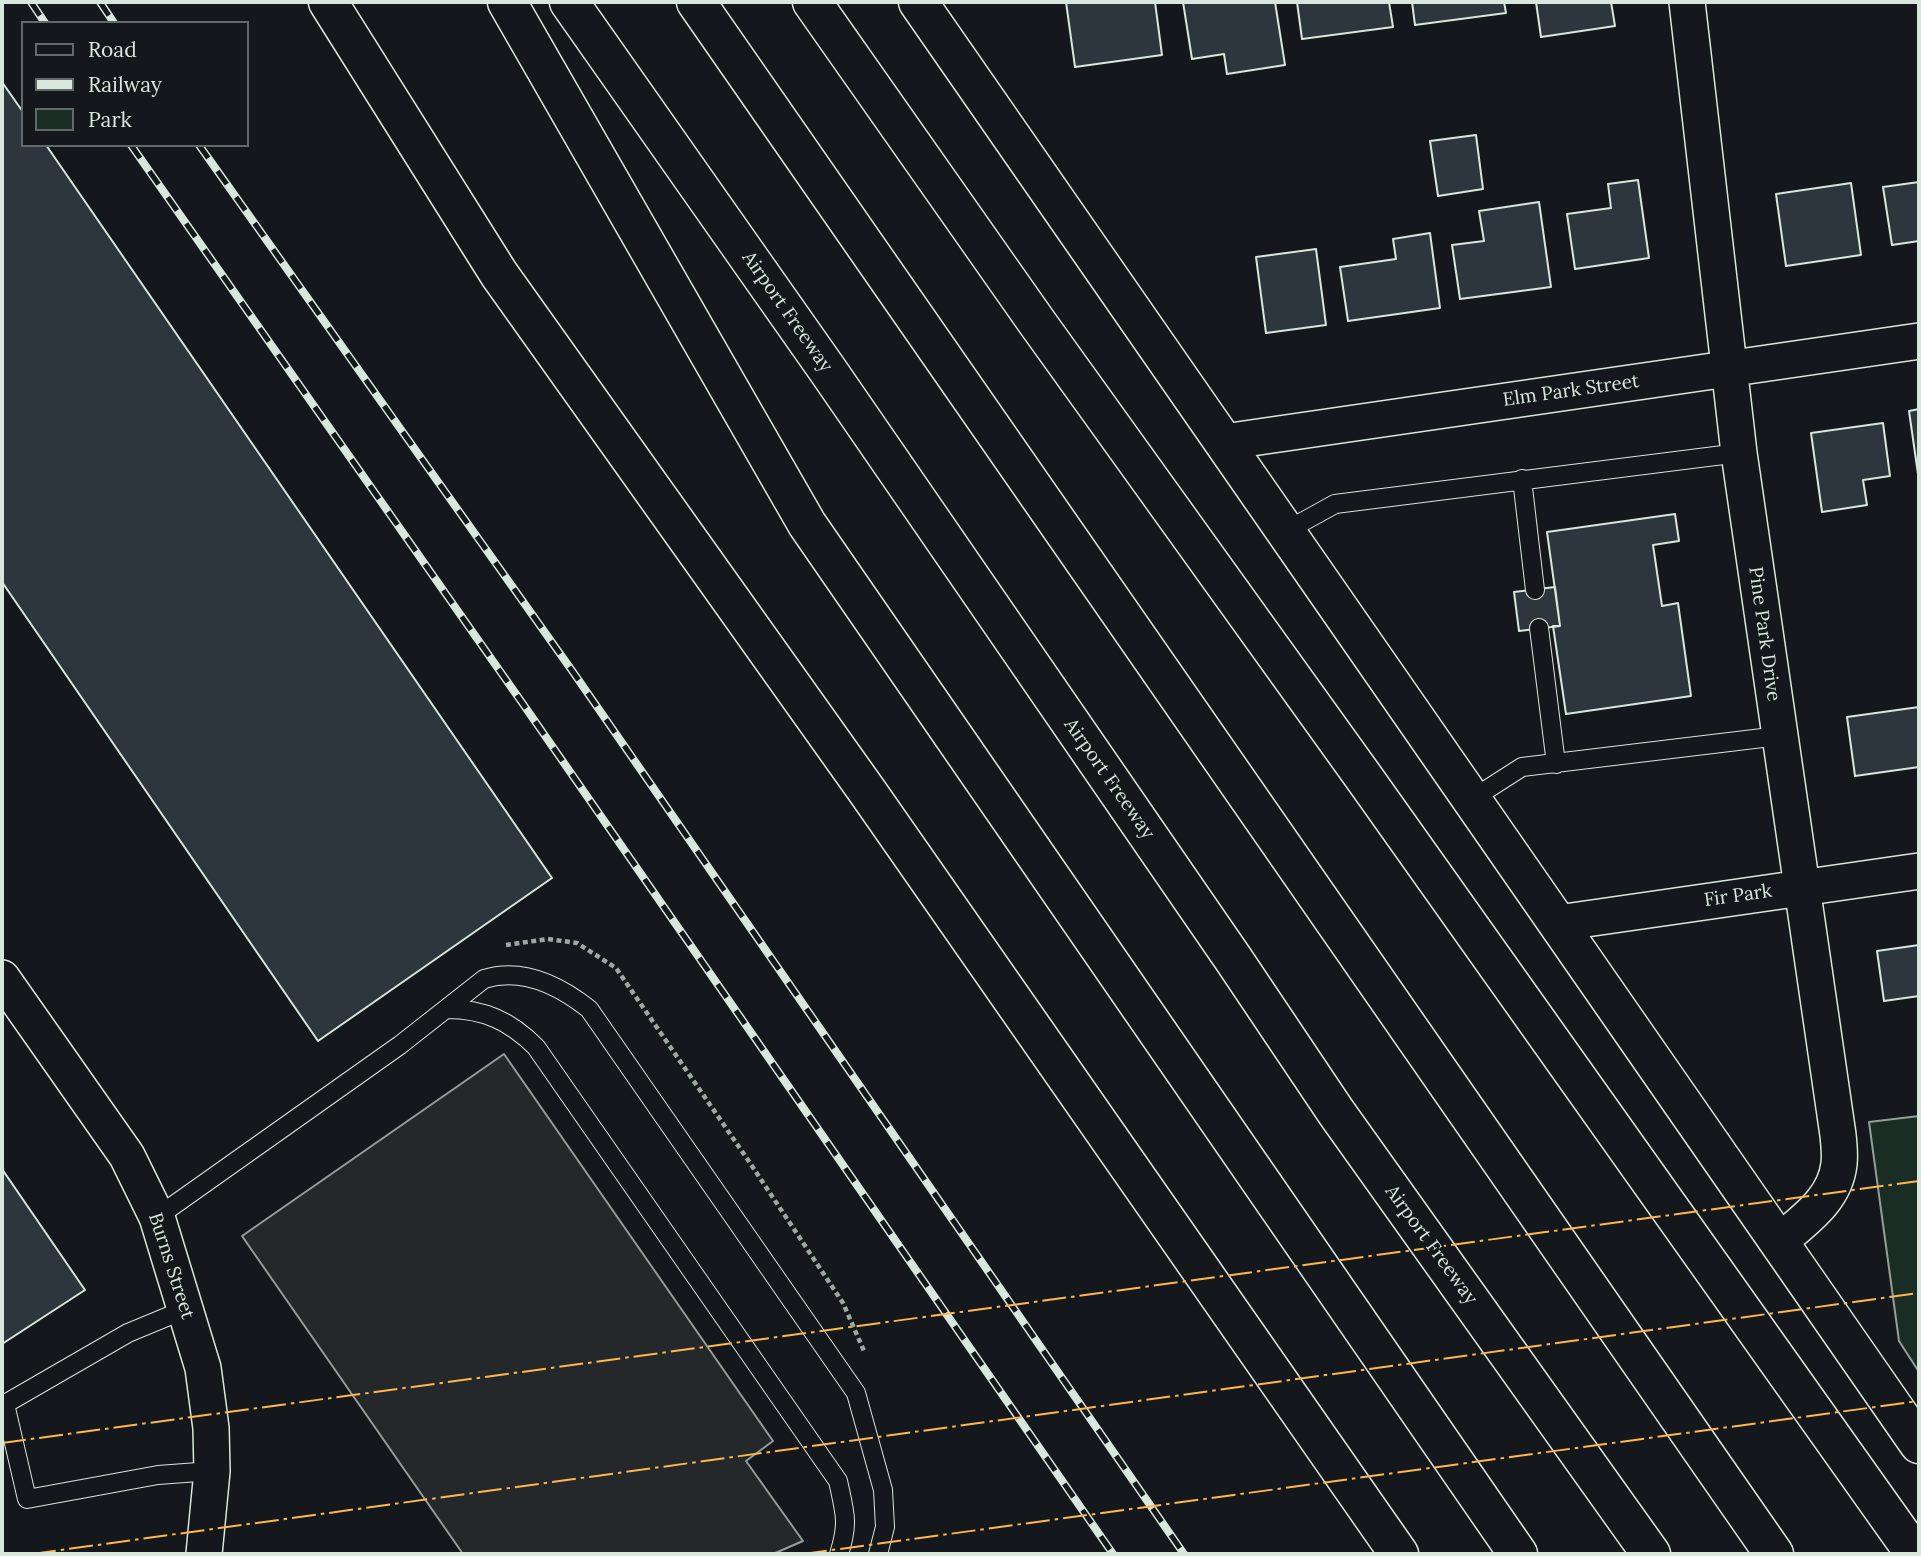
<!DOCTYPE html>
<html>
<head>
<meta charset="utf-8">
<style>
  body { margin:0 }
  #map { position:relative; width:1921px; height:1556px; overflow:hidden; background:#14181c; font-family:Lora,serif }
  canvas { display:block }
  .frame { position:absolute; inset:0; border:4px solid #d8e6dc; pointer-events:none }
  .legend { position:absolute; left:21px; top:21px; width:228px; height:126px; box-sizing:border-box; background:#14181c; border:2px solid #626a69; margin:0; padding:9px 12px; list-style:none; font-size:21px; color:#d8e6dc }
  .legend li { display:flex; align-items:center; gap:14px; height:35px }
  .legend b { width:35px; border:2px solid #626a69 }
</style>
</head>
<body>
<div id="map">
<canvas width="1921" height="1556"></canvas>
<div class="frame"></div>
<ul class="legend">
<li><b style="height:9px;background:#14181c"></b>Road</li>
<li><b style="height:9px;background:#d8e6dc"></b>Railway</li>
<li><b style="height:19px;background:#1a2d24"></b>Park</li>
</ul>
</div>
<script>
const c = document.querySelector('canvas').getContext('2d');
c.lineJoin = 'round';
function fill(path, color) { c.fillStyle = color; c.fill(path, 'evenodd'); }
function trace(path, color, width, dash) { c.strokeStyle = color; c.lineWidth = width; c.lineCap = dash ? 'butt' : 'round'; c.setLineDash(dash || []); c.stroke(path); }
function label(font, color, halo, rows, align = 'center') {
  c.font = font + ' Lora,serif'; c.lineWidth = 5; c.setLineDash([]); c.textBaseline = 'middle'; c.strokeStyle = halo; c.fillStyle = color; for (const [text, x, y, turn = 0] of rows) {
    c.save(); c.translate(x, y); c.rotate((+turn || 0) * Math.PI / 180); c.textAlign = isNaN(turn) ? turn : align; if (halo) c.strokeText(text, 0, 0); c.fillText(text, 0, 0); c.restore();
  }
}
const green = new Path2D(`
  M1919 1116V1372L1899 1341 1869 1122Z`);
const parking = new Path2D(`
  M504 1054 773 1441 746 1461 803 1541 773 1554H463L242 1236Z`);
const building = new Path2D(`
  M1066 2H1155L1162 55 1075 67Z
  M1183 2H1275L1285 65 1227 74 1224 54 1192 59Z
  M1297 2H1389L1393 27 1302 39Z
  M1412 2H1504L1506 13 1415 25Z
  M1536 2H1611L1615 26 1541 37Z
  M2 82 23 112V145H46L552 878 318 1041 2 582Z
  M1476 135 1483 189 1438 196 1430 141Z
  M1638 180 1649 258 1575 269 1567 214 1611 208 1608 184Z
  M1919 182V241L1892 245 1883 187Z
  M1851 183 1861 255 1786 266 1776 194Z
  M1539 202 1551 287 1460 299 1452 245 1484 241 1479 211Z
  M1430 233 1440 308 1348 321 1340 267 1396 259 1393 239Z
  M1316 249 1326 325 1266 333 1256 257Z
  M1919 409V473L1918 474 1909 411Z
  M1883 423 1890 476 1863 480 1867 505 1822 512 1811 433Z
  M1675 514 1679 541 1653 545 1662 606 1678 603 1691 696 1566 714 1553 626H1560L1547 532Z
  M1555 587 1560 626 1519 631 1514 592Z
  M1919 707V767L1855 776 1847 717Z
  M1919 945V996L1884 1001 1877 951Z
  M2 1169 85 1290 2 1344Z`);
const path = new Path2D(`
  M506 945 548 939 577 943 616 968 748 1160 843 1303 864 1351`);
const service = new Path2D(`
  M1522 479 1535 590
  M1286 531 1335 504 1739 453
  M1539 628 1556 764
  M1472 799 1522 767 1779 736
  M447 1009C484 1009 510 1021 536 1047L838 1481C845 1513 849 1523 839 1554
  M157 1217 400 1045 484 979C522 967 560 986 589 1009L856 1393 883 1490 885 1527 878 1554
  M186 1309 128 1333 5 1404 27 1499 158 1475 212 1471`);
const minor = new Path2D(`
  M1687 2 1739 453 1838 1135C1839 1144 1840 1155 1839 1164 1835 1200 1804 1220 1779 1242
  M1224 442 1919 341
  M1558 923 1919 871
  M2 978 127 1156 157 1217 203 1368 211 1428 212 1471 204 1554`);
const secondary = new Path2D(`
  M918 2 1919 1444`);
const motorway = new Path2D(`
  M328 2 499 274 867 791 1399 1554
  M507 2 807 524 1518 1554
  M569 2 829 372 1234 960 1336 1112 1651 1554
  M696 2 1774 1554
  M812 2 1036 321 1365 779 1915 1554`);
const rail = new Path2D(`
  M31 2 45 23
  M100 2 114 23
  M131 145 523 704 1113 1554
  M199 145 573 672 1184 1554`);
const power = new Path2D(`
  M2 1443 1919 1181
  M32 1554 1919 1293
  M803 1554 1919 1401`);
const streetNames = [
  ["Airport Freeway",787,312,55],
  ["Elm Park Street",1571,391,-8],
  ["Pine Park Drive",1764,634,82],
  ["Airport Freeway",1109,779,55],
  ["Fir Park",1738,896,-8],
  ["Airport Freeway",1431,1245,54],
  ["Burns Street",171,1266,72]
];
fill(green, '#1a2d24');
trace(green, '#939e99', 2);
fill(parking, '#24282b');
trace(parking, '#939e99', 2);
fill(building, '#2c363c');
trace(building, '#d8e6dc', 2);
trace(service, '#d8e6dc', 20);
trace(minor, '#d8e6dc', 38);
trace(secondary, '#d8e6dc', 41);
trace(motorway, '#d8e6dc', 41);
trace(path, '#9da8a2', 4.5, [5, 3.5]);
trace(service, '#14181c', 18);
trace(minor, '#14181c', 35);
trace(secondary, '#14181c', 38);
trace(motorway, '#14181c', 38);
trace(rail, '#d8e6dc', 8);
trace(rail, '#14181c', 5, [16]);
trace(power, '#ffb74d', 2, [24, 5, 3.5, 5]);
label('19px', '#d8e6dc', '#14181c', streetNames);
</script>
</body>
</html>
